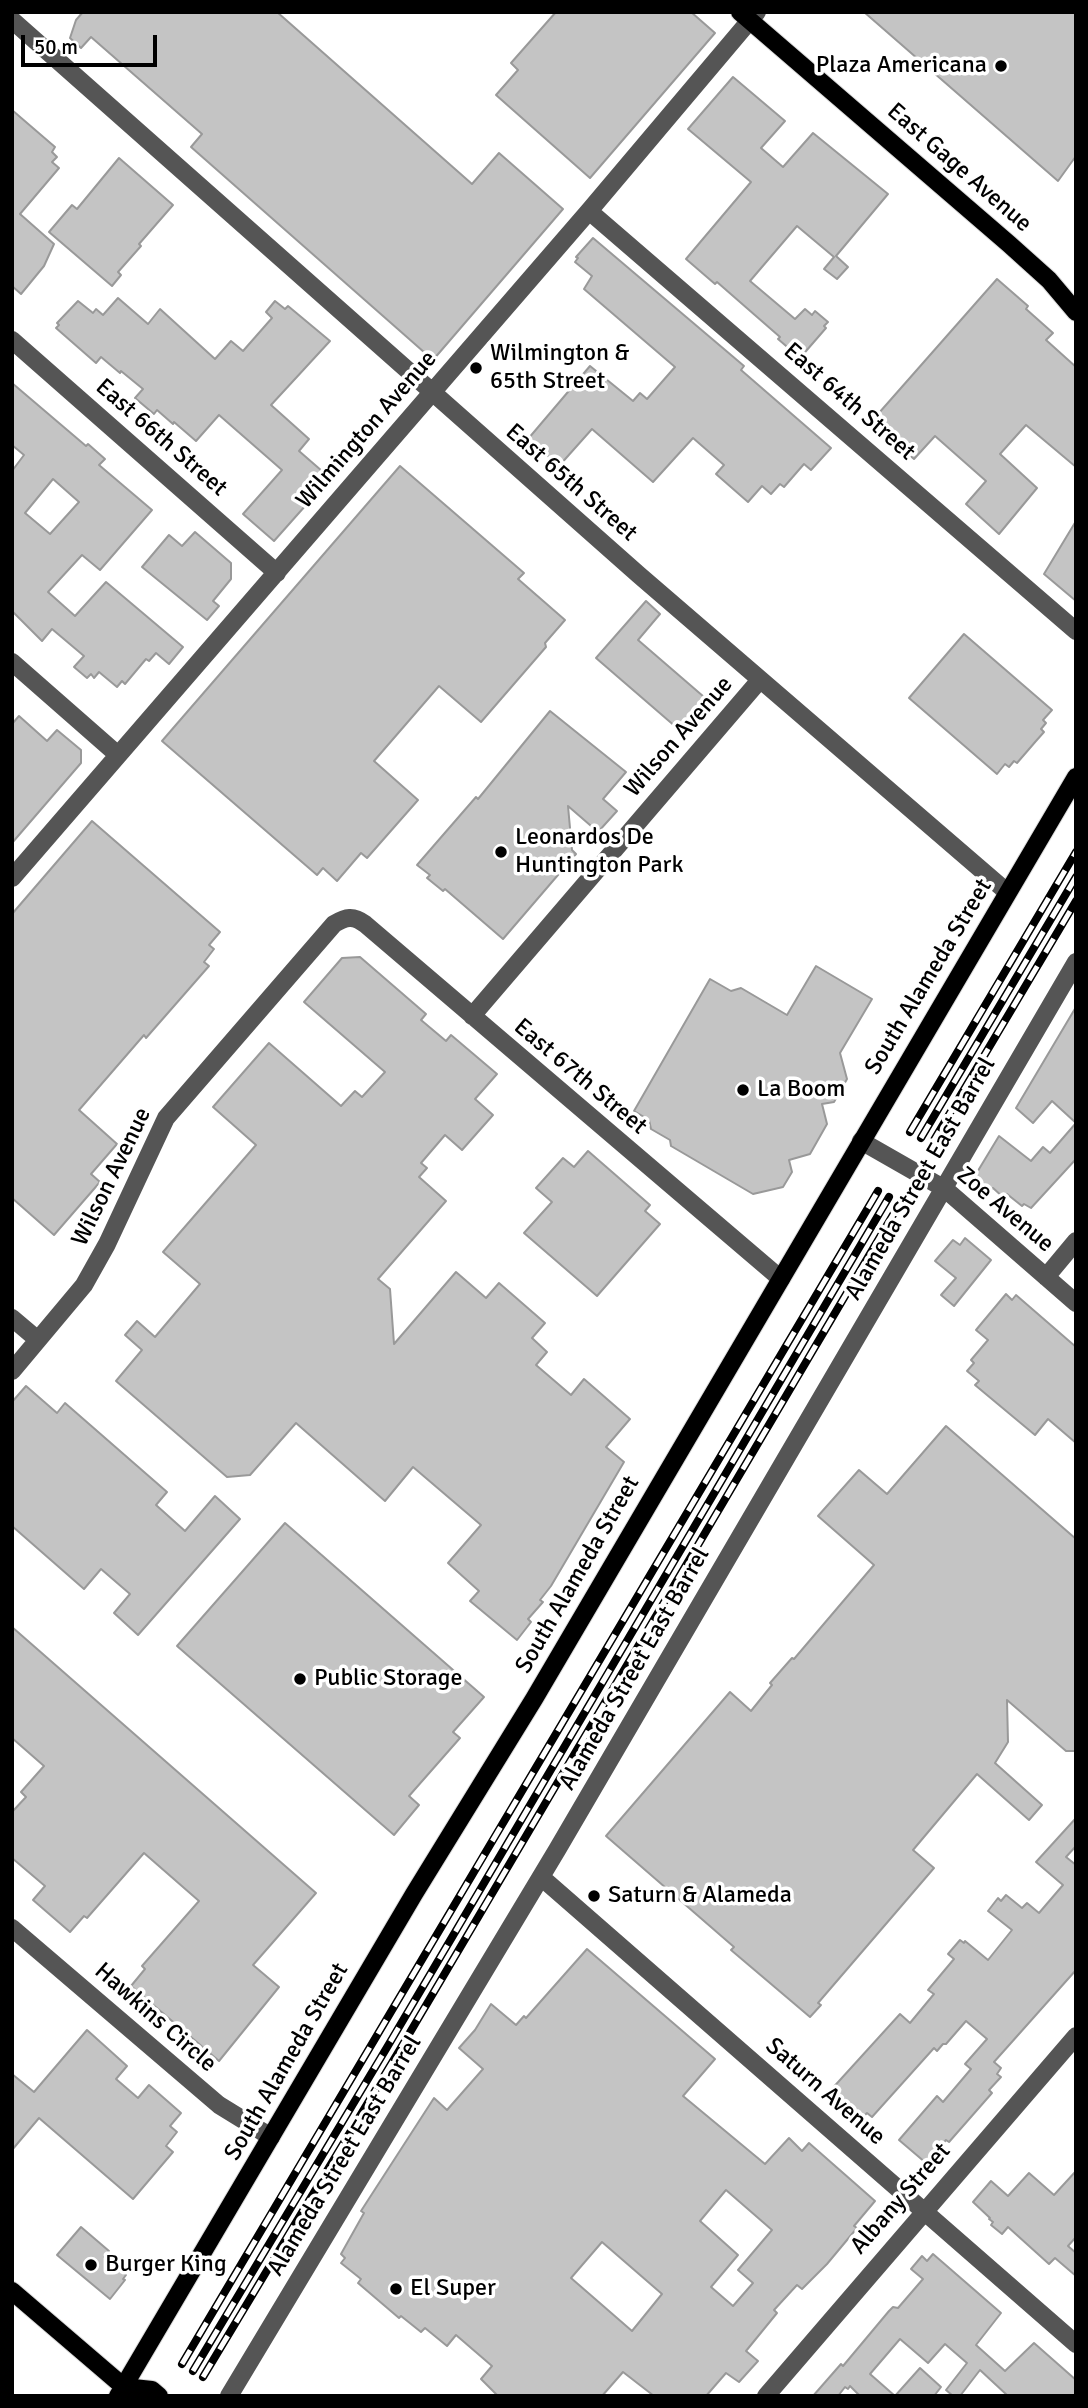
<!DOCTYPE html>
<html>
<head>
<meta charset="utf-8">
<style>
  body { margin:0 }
  #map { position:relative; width:1088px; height:2408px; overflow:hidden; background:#fff; font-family:Signika,sans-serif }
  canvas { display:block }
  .frame { position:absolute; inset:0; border:14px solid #000; pointer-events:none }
  .scale { position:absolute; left:21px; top:35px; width:136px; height:32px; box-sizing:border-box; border:4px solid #000; border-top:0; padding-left:9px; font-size:21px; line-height:24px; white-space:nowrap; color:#000; -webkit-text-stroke:5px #fff; paint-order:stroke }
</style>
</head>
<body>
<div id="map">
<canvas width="1088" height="2408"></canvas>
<div class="frame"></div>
<div class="scale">50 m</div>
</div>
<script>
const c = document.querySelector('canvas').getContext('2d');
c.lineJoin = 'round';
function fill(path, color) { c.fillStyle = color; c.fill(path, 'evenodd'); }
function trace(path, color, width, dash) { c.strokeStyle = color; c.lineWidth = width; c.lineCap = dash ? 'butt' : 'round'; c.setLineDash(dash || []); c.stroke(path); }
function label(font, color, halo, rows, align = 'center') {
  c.font = font + ' Signika,sans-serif'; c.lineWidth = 7; c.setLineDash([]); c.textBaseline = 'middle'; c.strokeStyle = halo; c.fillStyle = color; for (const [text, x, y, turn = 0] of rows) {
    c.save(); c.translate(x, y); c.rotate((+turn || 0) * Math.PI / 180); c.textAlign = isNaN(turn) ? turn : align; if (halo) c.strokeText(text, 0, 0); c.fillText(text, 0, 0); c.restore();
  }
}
const building = new Path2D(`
  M83 12H277L472 184 499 153 563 209 433 360 191 147 202 134 91 37 81 48 70 38 76 20Z
  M556 12H691L715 33 590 178 496 95 518 70 511 63Z
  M864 12H1076V156L1058 181Z
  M733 77 785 121 761 148 783 167 813 133 888 194 836 256 848 267 837 279 824 269 834 257 797 226 750 281 795 319 805 309 812 315 815 311 828 322 824 326 826 328 800 358 778 339 780 337 717 282 715 284 686 259 751 182 688 129Z
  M12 110 55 147 52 152 57 157 52 162 59 168 20 214 54 244 44 266 21 294 12 286Z
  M119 158 173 205 139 244 141 246 118 272 121 275 112 286 49 232 72 205 77 209Z
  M593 238 744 366 741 370 831 448 811 470 804 464 784 487 780 484 771 494 762 486 748 502 716 474 724 465 693 438 653 482 592 429 559 466 528 439 590 366 633 401 640 393 647 399 675 367 584 289 592 276 575 262 578 258 576 257Z
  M997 279 1028 306 1026 309 1053 333 1046 340 1076 367V467L1026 425 1000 454 1037 488 999 534 966 504 986 481 935 436 914 459 871 422Z
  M118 298 148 324 160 309 215 359 231 341 243 351 272 318 266 312 275 301 285 309 288 306 330 341 271 405 309 439 299 451 330 478 274 541 243 514 282 470 219 415 196 441 174 422 173 424 157 410 154 414 135 398 143 389 121 371 120 373 101 357 96 363 56 328 59 325 57 323 78 301 93 313 96 309 103 315Z
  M12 383 86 446 88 444 105 459 99 465 152 510 100 570 82 555 48 592 75 616 106 582 183 647 169 664 156 653 149 661 146 659 125 684 122 681 117 687 99 672 94 678 91 674 87 678 74 667 84 656 52 629 42 641 12 611V471L24 455 12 445ZM53 479 79 502 50 534 25 513Z
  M400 466 524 573 518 579 565 620 545 643 546 647 481 722 439 686 374 761 418 800 367 858 361 853 337 881 323 868 317 875 162 741Z
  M1076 521V601L1044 574Z
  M195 532 231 563V579L213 601 219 606 207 620 142 567 169 535 182 546Z
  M646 601 660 614 638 640 711 703 684 734 596 658Z
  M964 634 1052 710 1043 720 1046 723 1041 729 1044 732 1036 741 1017 763 1014 761 1009 767 1005 764 997 774 909 698Z
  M550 711 626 772 603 799 617 811 598 832 568 806 572 850 576 854 503 939 445 889 443 891 427 878 430 875 417 865 476 797 478 799Z
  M19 716 47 741 57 730 81 750V763L12 843V724Z
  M92 821 220 932 209 945 214 949 204 962 209 966 146 1038 144 1035 79 1110 117 1144 91 1174 100 1182 54 1235 12 1198V914Z
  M360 957 426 1014 421 1020 446 1041 451 1035 497 1074 475 1099 493 1115 462 1150 445 1135 421 1163 427 1168 419 1177 446 1201 378 1279 390 1289 394 1344 456 1272 486 1298 499 1283 545 1323 532 1338 547 1352 536 1365 571 1395 584 1379 630 1419 606 1447 624 1462 551 1586 540 1600 543 1602 528 1619 531 1622 517 1640 470 1601 479 1591 448 1563 481 1525 413 1467 385 1501 296 1423 250 1475 227 1477 116 1381 142 1350 125 1335 137 1321 155 1337 200 1284 163 1252 256 1145 213 1107 269 1043 341 1106 355 1091 362 1097 385 1072 304 1002 342 958Z
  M816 966 872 999 840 1053 847 1079 834 1102 822 1104 827 1124 810 1154 789 1160 792 1172 783 1187 753 1194 671 1146 670 1140 651 1129 649 1120 634 1111 710 979 731 991 741 988 787 1015Z
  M1076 1007V1159L1031 1208 1024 1204 1022 1206 1007 1194 1004 1198 993 1188 989 1192 973 1179 999 1136 1031 1161 1043 1147 1050 1153 1076 1123 1052 1101 1033 1123 1016 1108Z
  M588 1151 650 1205 645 1211 660 1224 597 1296 524 1233 552 1202 536 1188 563 1158 574 1167Z
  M965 1238 991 1260 954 1306 941 1295 956 1278 935 1261 953 1240 960 1245Z
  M1006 1294 1012 1300 1016 1295 1076 1347V1443L1048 1419 1035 1435 975 1385 979 1381 967 1371 974 1363 971 1360 988 1340 976 1330Z
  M26 1386 57 1413 65 1403 167 1492 156 1505 185 1531 215 1496 240 1519 138 1635 114 1613 130 1594 101 1569 84 1589 12 1526V1402Z
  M946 1426 1076 1539V1751H1066L1007 1700 1008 1742 995 1763 1042 1805 1029 1820 977 1774 913 1850 934 1868 818 2003 821 2005 810 2017 731 1950 734 1947 606 1836 730 1692 751 1711 772 1685 770 1683 792 1658 794 1659 874 1565 818 1516 859 1470 887 1494Z
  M285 1523 484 1697 453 1732 460 1738 409 1796 419 1805 394 1835 177 1646Z
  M12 1627 316 1893 253 1965 279 1987 219 2061 131 1986 145 1969 142 1966 199 1901 144 1853 87 1918 84 1916 70 1932 33 1900 45 1886 12 1858V1812L26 1797 21 1792 44 1766 12 1738Z
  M1076 1818V1846L1066 1857 1076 1865V1970L994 2062 1001 2068 997 2074 1001 2077 989 2090 992 2093 949 2142 946 2140 926 2163 899 2140 937 2096 943 2102 971 2069 965 2064 987 2039 966 2021 946 2044H943L937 2051 934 2048 872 2117 867 2113 861 2119 830 2091 900 2014 910 2023 934 1994 928 1990 954 1959 948 1954 960 1940 964 1943 965 1941 988 1960 1012 1930 988 1911 998 1898 1001 1901 1006 1895 1022 1908 1027 1903 1039 1913 1063 1885 1036 1862Z
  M587 1949 715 2059 683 2096 765 2164 789 2138 802 2151 809 2143 875 2201 854 2226 857 2228 827 2264 802 2289 797 2285 774 2310 777 2313 746 2351 758 2361 739 2382 726 2373 706 2396H654L623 2372 602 2396H498L481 2379 492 2366 456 2335 447 2346 425 2328 421 2332 401 2316 399 2318 358 2283 361 2279 341 2263 345 2258 341 2254 364 2213 361 2211 434 2098 447 2110 483 2069 459 2048 475 2030 491 2004 516 2025 524 2016 526 2018ZM726 2190 772 2230 738 2270 753 2283 733 2306 711 2287 738 2255 700 2221ZM602 2242 662 2294 632 2331 571 2278Z
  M87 2030 127 2066 116 2079 138 2098 149 2085 181 2113 170 2126 177 2132 166 2146 173 2152 133 2199 39 2118 12 2150V2074L34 2092Z
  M1076 2171V2237L1068 2246 1076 2253V2276L1055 2258 1049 2264 1008 2227 1002 2234 991 2225 993 2222 989 2219 990 2218 973 2202 991 2181 1008 2196 1029 2173 1054 2195Z
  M81 2227 109 2251 104 2257 126 2275 123 2279 125 2280 110 2299 57 2255Z
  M933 2254 1001 2313 976 2345 1005 2371 1034 2343 1076 2380V2396H1008L980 2370 960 2396H953L946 2390 967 2363 945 2344 928 2363 900 2339 870 2374 895 2396H860L850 2386 848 2389 845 2387 838 2396H813L841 2364 843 2366 889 2311 893 2307 898 2308 923 2279 911 2269 922 2256 927 2261Z
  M920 2368 941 2387 934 2396H895Z`);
const minor = new Path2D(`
  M12 20 639 575 1007 892
  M589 211 1076 631
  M12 340 277 573
  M12 662 118 755
  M12 878 589 211 757 12
  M472 1016 759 681
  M861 1141 945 1189 1076 1303
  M1046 1277 1076 1241
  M12 1318 38 1340
  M12 1371 84 1285 107 1244 166 1118 334 924C346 917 353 915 365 924L781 1279
  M541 1877 1076 2344
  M12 1928 219 2105 271 2137
  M229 2396 557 1850 1076 962
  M766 2396 1076 2036`);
const major = new Path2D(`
  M740 12 1009 244 1049 280 1076 312
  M12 2291 124 2387 129 2396
  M124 2387 152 2390 159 2396
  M118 2396 414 1894 534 1699 1076 777`);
const rail = new Path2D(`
  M910 1132 1076 852
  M921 1138 1076 877
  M931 1145 1076 901
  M182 2364 878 1191
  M193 2371 389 2044 889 1197
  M203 2377 399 2051 900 1203`);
const markers = [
  [1001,66,7,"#000"],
  [476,368,7,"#000"],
  [501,852,7,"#000"],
  [743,1090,7,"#000"],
  [300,1679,7,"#000"],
  [594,1896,7,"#000"],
  [91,2265,7,"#000"],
  [396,2289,7,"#000"]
];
const poiNames = [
  ["Plaza Americana",987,66,"right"],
  ["Wilmington &",490,354],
  ["65th Street",490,382],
  ["Leonardos De",515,838],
  ["Huntington Park",515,866],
  ["La Boom",757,1090],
  ["Public Storage",314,1679],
  ["Saturn & Alameda",608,1896],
  ["Burger King",105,2265],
  ["El Super",410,2289]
];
const streetNames = [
  ["East Gage Avenue",959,168,41],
  ["East 64th Street",849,402,41],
  ["Wilmington Avenue",367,430,-49],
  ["East 66th Street",161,438,41],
  ["East 65th Street",571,483,41],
  ["Wilson Avenue",679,737,-49],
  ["South Alameda Street",929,977,-59],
  ["East 67th Street",580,1077,40],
  ["Wilson Avenue",112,1177,-64],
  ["Alameda Street East Barrel",921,1179,-60],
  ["Zoe Avenue",1005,1210,40],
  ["South Alameda Street",578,1575,-60],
  ["Alameda Street East Barrel",635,1669,-60],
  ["Hawkins Circle",155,2018,41],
  ["South Alameda Street",287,2062,-60],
  ["Saturn Avenue",825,2092,41],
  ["Alameda Street East Barrel",345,2156,-59],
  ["Albany Street",901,2199,-49]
];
fill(building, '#c4c4c4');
trace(building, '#999', 2);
trace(major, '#dbdbdb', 20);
trace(minor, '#555', 18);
trace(major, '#000', 18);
trace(rail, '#000', 8);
trace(rail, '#fff', 5, [16]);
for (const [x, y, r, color] of markers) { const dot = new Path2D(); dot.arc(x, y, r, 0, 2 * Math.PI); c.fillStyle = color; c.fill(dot); trace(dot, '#fff', 2.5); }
label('24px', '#000', '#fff', poiNames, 'left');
label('24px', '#000', '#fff', streetNames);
</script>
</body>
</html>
